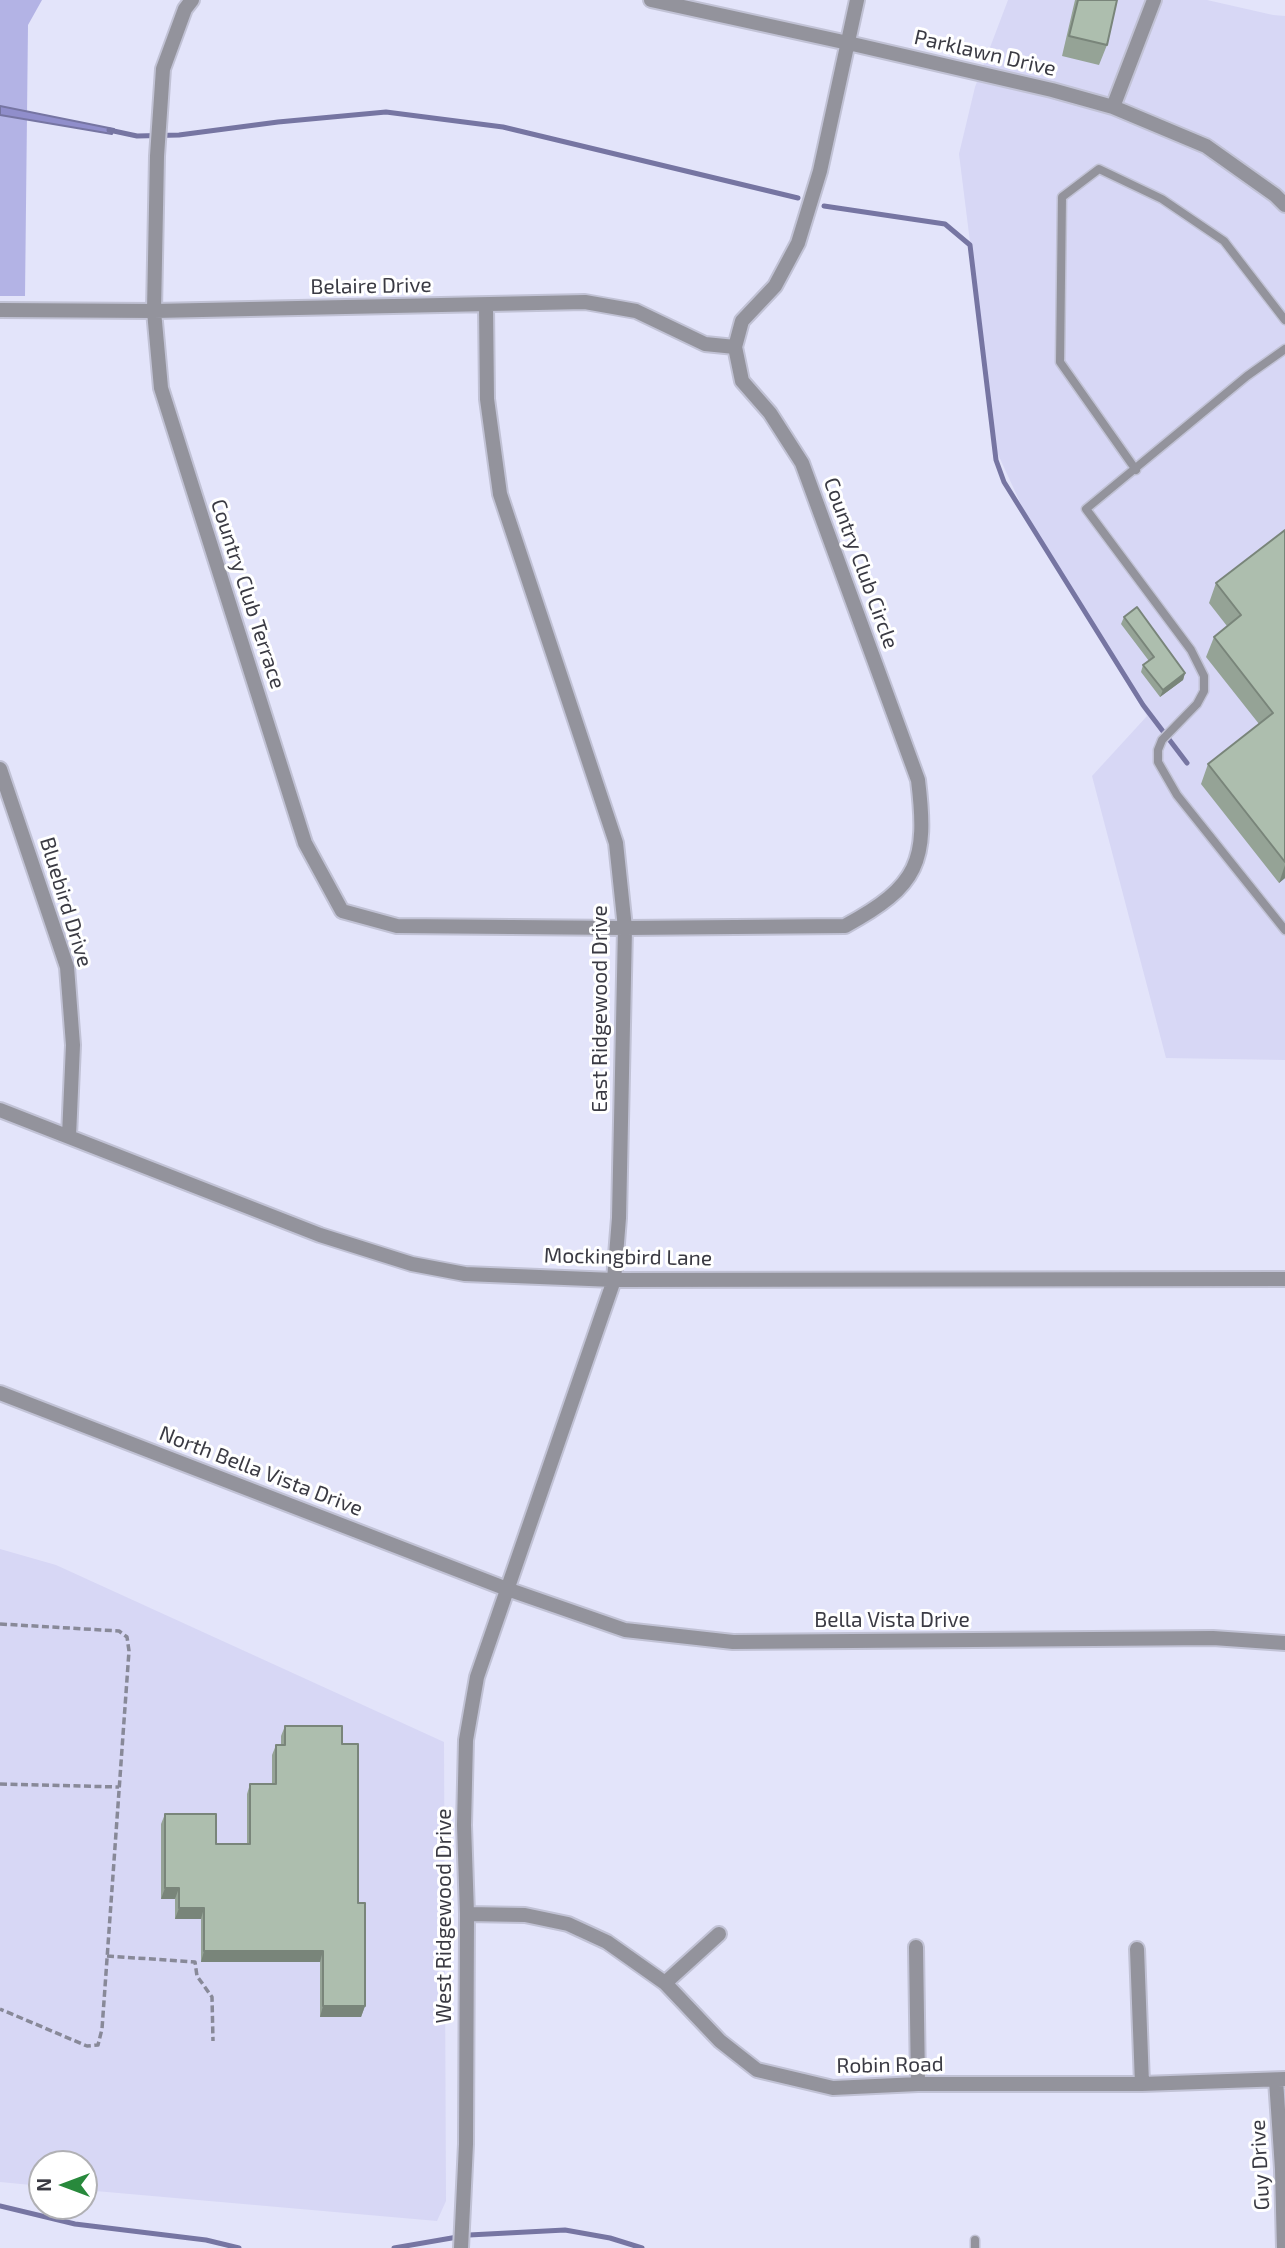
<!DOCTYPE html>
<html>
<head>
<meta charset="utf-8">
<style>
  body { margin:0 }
  #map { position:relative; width:1285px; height:2248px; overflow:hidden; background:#e3e4fa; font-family:"Exo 2",sans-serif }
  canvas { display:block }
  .north { position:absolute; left:28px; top:2150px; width:70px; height:70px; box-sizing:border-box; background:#fff; border:2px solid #b0b0b4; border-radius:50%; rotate:270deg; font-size:19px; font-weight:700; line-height:28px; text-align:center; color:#3a3a43 }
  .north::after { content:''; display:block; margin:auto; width:24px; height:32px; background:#28893c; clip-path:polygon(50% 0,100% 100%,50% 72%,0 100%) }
</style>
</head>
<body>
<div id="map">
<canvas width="1285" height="2248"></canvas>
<div class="north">N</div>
</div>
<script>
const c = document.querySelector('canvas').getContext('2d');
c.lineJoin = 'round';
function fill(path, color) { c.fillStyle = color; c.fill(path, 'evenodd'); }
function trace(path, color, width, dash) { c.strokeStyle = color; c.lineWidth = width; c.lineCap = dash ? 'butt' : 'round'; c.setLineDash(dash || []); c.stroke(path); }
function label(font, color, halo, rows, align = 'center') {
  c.font = font + ' "Exo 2",sans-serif'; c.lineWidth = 6; c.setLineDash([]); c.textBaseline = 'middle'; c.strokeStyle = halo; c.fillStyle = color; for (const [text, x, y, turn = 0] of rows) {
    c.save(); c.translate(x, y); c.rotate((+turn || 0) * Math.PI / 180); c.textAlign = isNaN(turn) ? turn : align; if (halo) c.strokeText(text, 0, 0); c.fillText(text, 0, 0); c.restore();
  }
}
const built = new Path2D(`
  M1008 0H1207L1273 15 1285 16V1060L1166 1058 1092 776 1147 716 1031 526 996 450 959 154 975 87Z
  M0 1549 56 1565 444 1742 446 2201 437 2221 84 2190V2164H42V2186L0 2182Z`);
const green = new Path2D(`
  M0 0H42L28 25 25 296H0Z`);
const water = new Path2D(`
  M0 106 114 129 112 134 0 115Z`);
const stream = new Path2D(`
  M109 130 137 136 179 135 278 122 386 112 503 127 798 198
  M824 206 945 224 970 245 996 460 1004 482 1143 705 1187 763
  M0 2206 75 2224 206 2240 239 2248
  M394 2248 469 2235 565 2230 610 2238 642 2248`);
const path = new Path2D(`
  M0 1624 119 1631 127 1637 129 1651 102 2029 98 2045 87 2046 0 2009
  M0 1784 119 1787
  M107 1956 195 1962 197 1976 212 1997 213 2041`);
const service = new Path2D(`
  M1285 349 1247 376 1086 509 1191 650 1204 676V691L1197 704 1162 740 1158 750V762L1177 795 1285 930
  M1136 470 1060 362 1062 197 1099 169 1162 199 1224 241 1285 320
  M975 2240V2248`);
const minor = new Path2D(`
  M192 0 185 9 163 69 157 156 154 311 161 388 305 843 342 911 397 926 625 928 845 926C919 886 928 861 918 780L802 463 770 413 742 381 735 347 742 321 775 286 798 243 820 171 857 0
  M651 0 848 43 1052 90 1113 107 1206 146 1275 195 1285 205
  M1113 107 1154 0
  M0 310 154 311 585 302 636 311 705 344 735 347
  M0 769 67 967 73 1045 69 1136
  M0 1110 320 1235 412 1264 465 1274 614 1280 1285 1279
  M0 1393 507 1589 625 1630 733 1642 1213 1638 1285 1643
  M467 1914 525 1915 568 1924 607 1942 665 1983 720 2041 757 2070 833 2088 918 2084H1142L1285 2079
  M916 1947 918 2084
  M1137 1949 1142 2084
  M665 1983 719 1934
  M1276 2080 1282 2169 1284 2248
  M461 2248 466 2144 467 1914 464 1825 466 1740 477 1677 614 1280 619 1218 625 928 616 843 500 494 487 399 486 305`);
const wall = new Path2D(`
  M1075 0H1117L1107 45 1099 65 1062 56Z
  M1285 530V878L1279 883 1201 784 1208 764 1259 724 1206 657 1214 637 1227 626 1209 603 1216 583Z
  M1124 617 1185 673 1183 680 1160 697 1141 672 1143 665 1149 661 1121 624Z
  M285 1726 342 1744 358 1903 365 2006 361 2017H320V1962H201V1919H175V1899H161V1824L165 1814 216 1844H247V1794L250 1784H272V1755L276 1745H281V1736Z`);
const shadedWall = new Path2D(`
  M1185 673 1183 680 1160 697 1163 690Z
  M1285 865V878L1279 883Z
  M165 1888H179L175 1899H161Z
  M179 1908H204L201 1919H175Z
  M204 1951H323L320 1962H201Z
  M323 2006H365L361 2017H320Z`);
const building = new Path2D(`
  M1078 0H1117L1107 45 1069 36Z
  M1285 530V862L1208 764 1273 713 1214 637 1241 615 1216 583Z
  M1137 607 1185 673 1163 690 1143 665 1154 657 1124 617Z
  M285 1726H342V1744H358V1903H365V2006H323V1951H204V1908H179V1888H165V1814H216V1844H250V1784H276V1745H285Z`);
const streetNames = [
  ["Parklawn Drive",985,53,13],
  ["Belaire Drive",371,286,-1],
  ["Country Club Circle",861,563,70],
  ["Country Club Terrace",248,594,72],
  ["Bluebird Drive",66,902,73],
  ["East Ridgewood Drive",600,1009,-90],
  ["Mockingbird Lane",628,1257,1],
  ["North Bella Vista Drive",261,1471,21],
  ["Bella Vista Drive",892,1620],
  ["West Ridgewood Drive",444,1916,-90],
  ["Robin Road",890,2065,-1],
  ["Guy Drive",1260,2165,-93]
];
fill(built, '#d7d7f5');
fill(green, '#b3b3e5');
fill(water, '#908ecb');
trace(water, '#7675a2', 2);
trace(stream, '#7675a2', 5);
trace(service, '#c1c2d5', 11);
trace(minor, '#c1c2d5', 18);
trace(path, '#888998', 3.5, [7, 3.5]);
trace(service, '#93939c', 8);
trace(minor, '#93939c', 14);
fill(wall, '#95a396');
fill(shadedWall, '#79857a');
fill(building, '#adbeae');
trace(building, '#79857a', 2);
label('21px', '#3a3a43', '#fff', streetNames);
</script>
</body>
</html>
